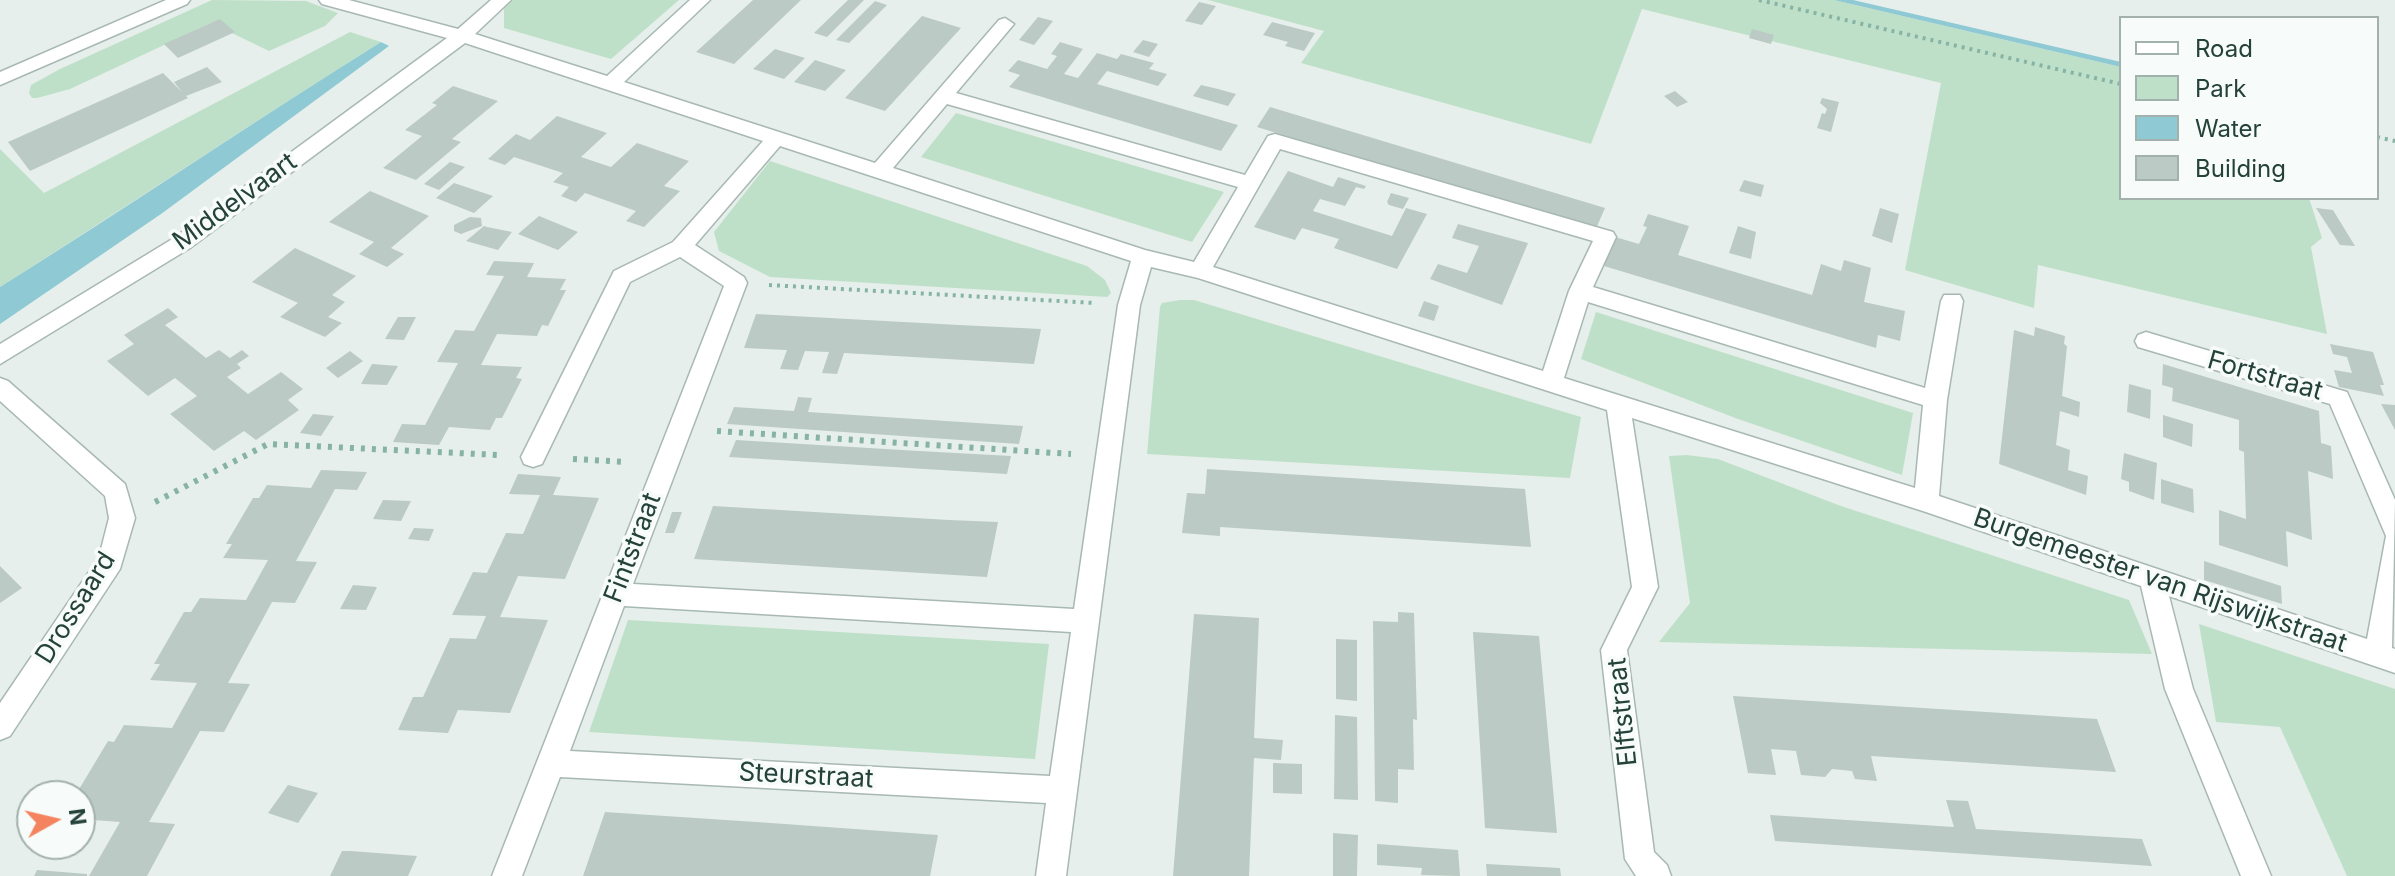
<!DOCTYPE html>
<html>
<head>
<meta charset="utf-8">
<style>
  body { margin:0 }
  #map { position:relative; width:2395px; height:876px; overflow:hidden; background:#e6efeb; font-family:Inter,sans-serif }
  canvas { display:block }
  .legend { position:absolute; left:2119px; top:16px; width:260px; height:184px; box-sizing:border-box; background:#f7fbf9; border:2px solid #a3b1ad; margin:0; padding:10px 14px; list-style:none; font-size:24px; color:#24423a }
  .legend li { display:flex; align-items:center; gap:16px; height:40px }
  .legend b { width:40px; border:2px solid #a3b1ad }
  .north { position:absolute; left:16px; top:780px; width:80px; height:80px; box-sizing:border-box; background:#f7fbf9; border:2px solid #a3b1ad; border-radius:50%; rotate:82deg; font-size:22px; font-weight:700; line-height:32px; text-align:center; color:#24423a }
  .north::after { content:''; display:block; margin:auto; width:28px; height:36px; background:#f4845f; clip-path:polygon(50% 0,100% 100%,50% 72%,0 100%) }
</style>
</head>
<body>
<div id="map">
<canvas width="2395" height="876"></canvas>
<ul class="legend">
<li><b style="height:10px;background:#fff"></b>Road</li>
<li><b style="height:22px;background:#bfe0c8"></b>Park</li>
<li><b style="height:22px;background:#8ec9d4"></b>Water</li>
<li><b style="height:22px;background:#bbcac4"></b>Building</li>
</ul>
<div class="north">N</div>
</div>
<script>
const c = document.querySelector('canvas').getContext('2d');
c.lineJoin = 'round';
function fill(path, color) { c.fillStyle = color; c.fill(path, 'evenodd'); }
function trace(path, color, width, dash) { c.strokeStyle = color; c.lineWidth = width; c.lineCap = dash ? 'butt' : 'round'; c.setLineDash(dash || []); c.stroke(path); }
function label(font, color, halo, rows, align = 'center') {
  c.font = font + ' Inter,sans-serif'; c.lineWidth = 7; c.setLineDash([]); c.textBaseline = 'middle'; c.strokeStyle = halo; c.fillStyle = color; for (const [text, x, y, turn = 0] of rows) {
    c.save(); c.translate(x, y); c.rotate((+turn || 0) * Math.PI / 180); c.textAlign = isNaN(turn) ? turn : align; if (halo) c.strokeText(text, 0, 0); c.fillText(text, 0, 0); c.restore();
  }
}
const green = new Path2D(`
  M212 0 306 1 338 13 325 26 269 51 211 23 70 89 37 98H32L29 93 31 85 60 69Z
  M513 0H679L611 59 504 28V7Z
  M1208 0H1834L2121 67V198H2309L2322 238 2311 247 2327 334 2038 265 2034 308 1905 270 1941 83 1642 9 1591 144 1301 63 1324 31Z
  M350 32 381 42C253 122 128 206 0 287V149L44 193Z
  M956 113 1224 192 1192 242 921 157Z
  M770 161 1087 266 1105 280 1111 293 1107 297 770 277 719 251 714 232Z
  M1180 300H1194L1581 417 1570 478 1147 454 1160 307 1162 303Z
  M1596 312 1913 413 1902 475 1738 419 1581 359Z
  M1687 455 1718 459 1841 506 2129 600 2152 654 1659 642 1690 603 1669 456Z
  M628 620 1049 644 1035 759 589 732Z
  M2199 624 2395 689V876H2347L2280 727 2216 722Z`);
const water = new Path2D(`
  M1834 0H1853L2121 62V67Z
  M381 42 389 46 161 214 0 324V287C128 207 253 122 381 42Z`);
const building = new Path2D(`
  M753 0H801L734 64 696 52Z
  M848 0H864L827 37 814 33Z
  M875 1 887 5 849 43 836 40Z
  M1199 2 1216 6 1202 25 1185 21Z
  M922 16 961 28 885 111 845 98Z
  M1038 17 1053 21 1034 45 1019 40Z
  M220 19 235 32 178 58 164 44Z
  M1272 22 1315 33 1304 51 1285 46 1288 42 1263 35Z
  M1752 29 1774 35 1771 44 1749 38Z
  M1143 40 1158 44 1149 57 1133 52Z
  M1060 42 1083 49 1064 74 1078 78 1097 53 1117 59 1121 54 1154 63 1149 69 1167 74 1158 86 1107 71 1097 84 1238 125 1221 151 1009 87 1020 75 1008 71 1018 60 1047 69 1057 56 1051 54Z
  M775 49 805 58 784 79 753 69Z
  M815 60 846 70 825 91 794 82Z
  M207 67 222 82 186 96 188 98 30 171 8 142 163 73 182 92 174 82Z
  M1201 85 1218 89 1236 94 1228 106 1193 96Z
  M453 86 498 101 452 139 461 142 416 180 383 168 422 136 405 130 437 105 432 103Z
  M1675 91 1688 102 1677 107 1664 96Z
  M1822 98 1839 102 1831 132 1817 128 1822 113 1825 114 1827 109 1820 103Z
  M1270 107 1605 208 1595 231 1257 127Z
  M557 116 607 133 581 157 611 167 637 143 689 161 664 186 680 191 644 227 626 221 636 211 585 193 576 202 561 196 569 187 553 182 563 173 514 157 505 165 488 159 516 134 530 140Z
  M450 162 465 167 439 190 424 184Z
  M1288 171 1333 187 1338 177 1366 186 1364 189 1356 187 1345 206 1320 199 1313 211 1392 236 1406 208 1427 214 1397 269 1334 248 1339 239 1302 228 1295 240 1254 227Z
  M1744 180 1764 185 1761 197 1739 191Z
  M454 183 493 196 474 213 436 198Z
  M370 191 429 216 391 248 404 254 387 267 359 254 374 242 329 222Z
  M1391 193 1409 198 1403 209 1389 205 1387 202Z
  M1880 208 1899 214 1892 243 1872 236Z
  M2316 208 2333 210 2355 246 2340 245Z
  M1648 214 1689 226 1678 255 1812 295 1821 264 1841 271 1844 260 1871 268 1864 302 1905 311 1900 341 1878 335 1876 348 1604 266 1615 237 1639 244 1647 227 1643 226Z
  M539 216 578 232 558 250 518 234Z
  M470 217 481 218 482 226 461 234 454 231V225Z
  M1458 224 1528 243 1502 305 1430 279 1438 264 1467 273 1479 246 1452 238Z
  M484 226 487 227 512 232 498 250 466 241Z
  M1738 226 1756 232 1751 259 1729 253Z
  M295 248 356 276 332 295 345 302 328 317 342 323 325 337 280 317 298 303 252 282Z
  M494 261 534 263 527 277 566 279 560 290H566L548 326 542 325 537 336 497 334 481 365 522 367 516 378 522 379 502 418H496L490 430 449 427 439 445 393 442 402 424 425 425 458 363 437 362 455 330 474 331 504 276 486 275Z
  M1424 301 1439 306 1434 321 1418 316Z
  M168 308 178 317 165 325 206 358 219 350 230 358 242 350 249 356 237 364 241 368 227 377 248 394 281 372 303 389 288 400 299 410 256 440 244 431 214 451 170 414 197 396 175 378 148 396 107 361 134 344 124 335Z
  M756 314 959 325 1041 329 1034 364 844 353 837 374 822 373 829 352 805 351 798 370 780 369 787 350 744 348Z
  M398 317H416L404 340 385 339Z
  M2035 327 2065 336 2064 344 2067 346 2062 396 2080 402 2079 417 2060 411 2056 445 2070 450 2068 470 2088 476 2086 495 1999 464 2014 330 2034 336Z
  M2330 344 2373 352 2384 385H2380L2384 396 2339 387 2334 370 2352 373 2347 357 2333 354Z
  M350 351 363 361 338 378 326 368Z
  M372 364 398 366 387 385 361 384Z
  M2163 364 2319 411 2321 443 2331 446 2333 479 2308 471 2312 540 2286 531 2288 567 2219 545V510L2246 519 2244 452 2239 450V420L2172 401 2173 388 2162 385Z
  M2129 384 2151 390 2150 419 2127 412Z
  M798 397 812 398 808 412 1023 426 1019 444 727 424 734 407 794 411Z
  M2381 404 2395 405V430Z
  M313 414 334 416 321 436 300 433Z
  M2163 415 2193 424 2192 447 2163 437Z
  M736 440 919 451 1011 456 1007 474 729 457Z
  M2124 453 2157 463 2154 500 2129 491V482L2121 479Z
  M1207 469 1525 489 1531 547 1220 527V536L1182 533 1187 493 1205 494Z
  M321 470 367 472 357 490 335 489 296 561 317 562 295 603 272 602 228 683 250 684 224 732 200 731 149 822 175 824 147 876H89L120 822 80 819V796H75L108 741 114 742 124 725 172 728 197 683 150 680 160 664H154L184 612H191L200 598 246 600 268 560 223 558 232 544H226L253 498H259L267 485 311 488Z
  M518 474 561 477 553 495 599 498 565 579 518 576 500 617 548 620 510 713 458 710 448 733 398 730 413 697H423L450 638 476 639 486 616 452 615 473 572 487 573 506 533 523 534 540 495 509 494Z
  M2161 479 2193 489 2194 513 2161 503Z
  M383 500 411 501 401 521 373 519Z
  M713 506 949 520 998 522 987 577 694 559Z
  M672 512H682L674 533H665Z
  M414 528 434 529 429 541 408 539Z
  M2204 561 2281 586 2282 604 2204 580Z
  M0 566 22 588 0 603Z
  M353 585 377 587 366 610 340 609Z
  M1398 612 1414 613 1417 720 1413 719 1414 770 1398 769V803L1375 801 1373 621 1398 622Z
  M1194 614 1259 618 1254 738 1283 740 1281 760 1254 758 1249 876H1173Z
  M1473 632 1539 636 1557 833 1485 828Z
  M1336 639 1357 640V701L1336 699Z
  M1733 696 2097 719 2116 772 1871 756 1877 781 1855 779 1852 771 1832 769 1825 777 1801 775 1796 751 1771 749 1776 775 1748 773Z
  M1335 715 1357 717 1358 800 1334 799Z
  M1273 763 1302 764V794L1273 793Z
  M288 785 318 793 298 823 268 813Z
  M1946 800 1968 801 1976 829 2142 839 2152 866 1775 841 1770 815 1954 827Z
  M605 812 771 823 938 835 930 876H583Z
  M1333 833 1358 835 1357 876H1333Z
  M1377 844 1458 850 1460 876 1421 875 1422 868 1377 865Z
  M342 851H350L417 856 408 876H330Z
  M1486 864 1560 868 1561 876H1487Z
  M37 870 87 874V876H34Z`);
const pathFar1 = new Path2D(`
  M1759 0 2121 84
  M2377 137 2395 141
  M769 285 1095 303`);
const path = new Path2D(`
  M717 431 1071 454
  M573 459 627 462
  M155 502 268 444 499 455`);
const service = new Path2D(`
  M166 0H190L187 4 0 85V72Z`);
const minor = new Path2D(`
  M319 0H349L458 29 491 0H511L475 34 607 76 690 0H710L624 82 875 163 999 20 1005 18 1014 24 956 93 1245 175 1268 136 1275 134 1613 232 1616 237 1593 287 1925 388 1941 301 1944 295H1960L1963 301 1947 400 1939 496 2367 639 2386 536 2330 404 2138 347 2135 341 2138 335 2146 332 2347 392 2395 500 2392 648 2395 649V673L2169 596 2193 689 2271 876H2241L2165 689 2141 586 1926 512 1632 418 1658 587 1627 650 1654 852 1667 865 1671 876H1636L1625 859 1601 650 1632 587 1607 410 1198 278 1151 267 1140 305 1066 876H1036L1046 803 560 777 522 876H492L724 286 680 257 630 282 542 464 533 467 524 464 521 457 614 271 673 242 763 141 465 43 190 248 0 364V344L174 238 447 38 322 4ZM947 104 1238 187 1194 262 1145 250 893 168ZM780 146 1131 261 1118 305 1074 609 633 584 747 283 744 277 695 245ZM1280 149 1593 241 1569 291 1543 371 1213 267ZM1588 302 1923 405 1915 488 1564 378ZM624 606 1071 632 1050 776 570 751Z
  M0 378 8 381 125 484 135 518 120 569 10 736 0 740V703L99 557 109 518 105 496 0 401Z`);
const streetNames = [
  ["Middelvaart",235,202,-36],
  ["Fortstraat",2265,376,16],
  ["Fintstraat",633,548,-69],
  ["Burgemeester van Rijswijkstraat",2160,581,19],
  ["Drossaard",76,608,-58],
  ["Elftstraat",1623,712,-96],
  ["Steurstraat",806,776,3]
];
fill(green, '#bfe0c8');
fill(water, '#8ec9d4');
fill(building, '#bbcac4');
trace(service, '#a8b8b2', 3);
trace(minor, '#a8b8b2', 3);
trace(pathFar1, '#86b3a5', 4, [3, 5]);
trace(path, '#86b3a5', 6, [4, 7]);
fill(service, '#fff');
fill(minor, '#fff');
label('26px', '#24423a', '#f7fbf9', streetNames);
</script>
</body>
</html>
